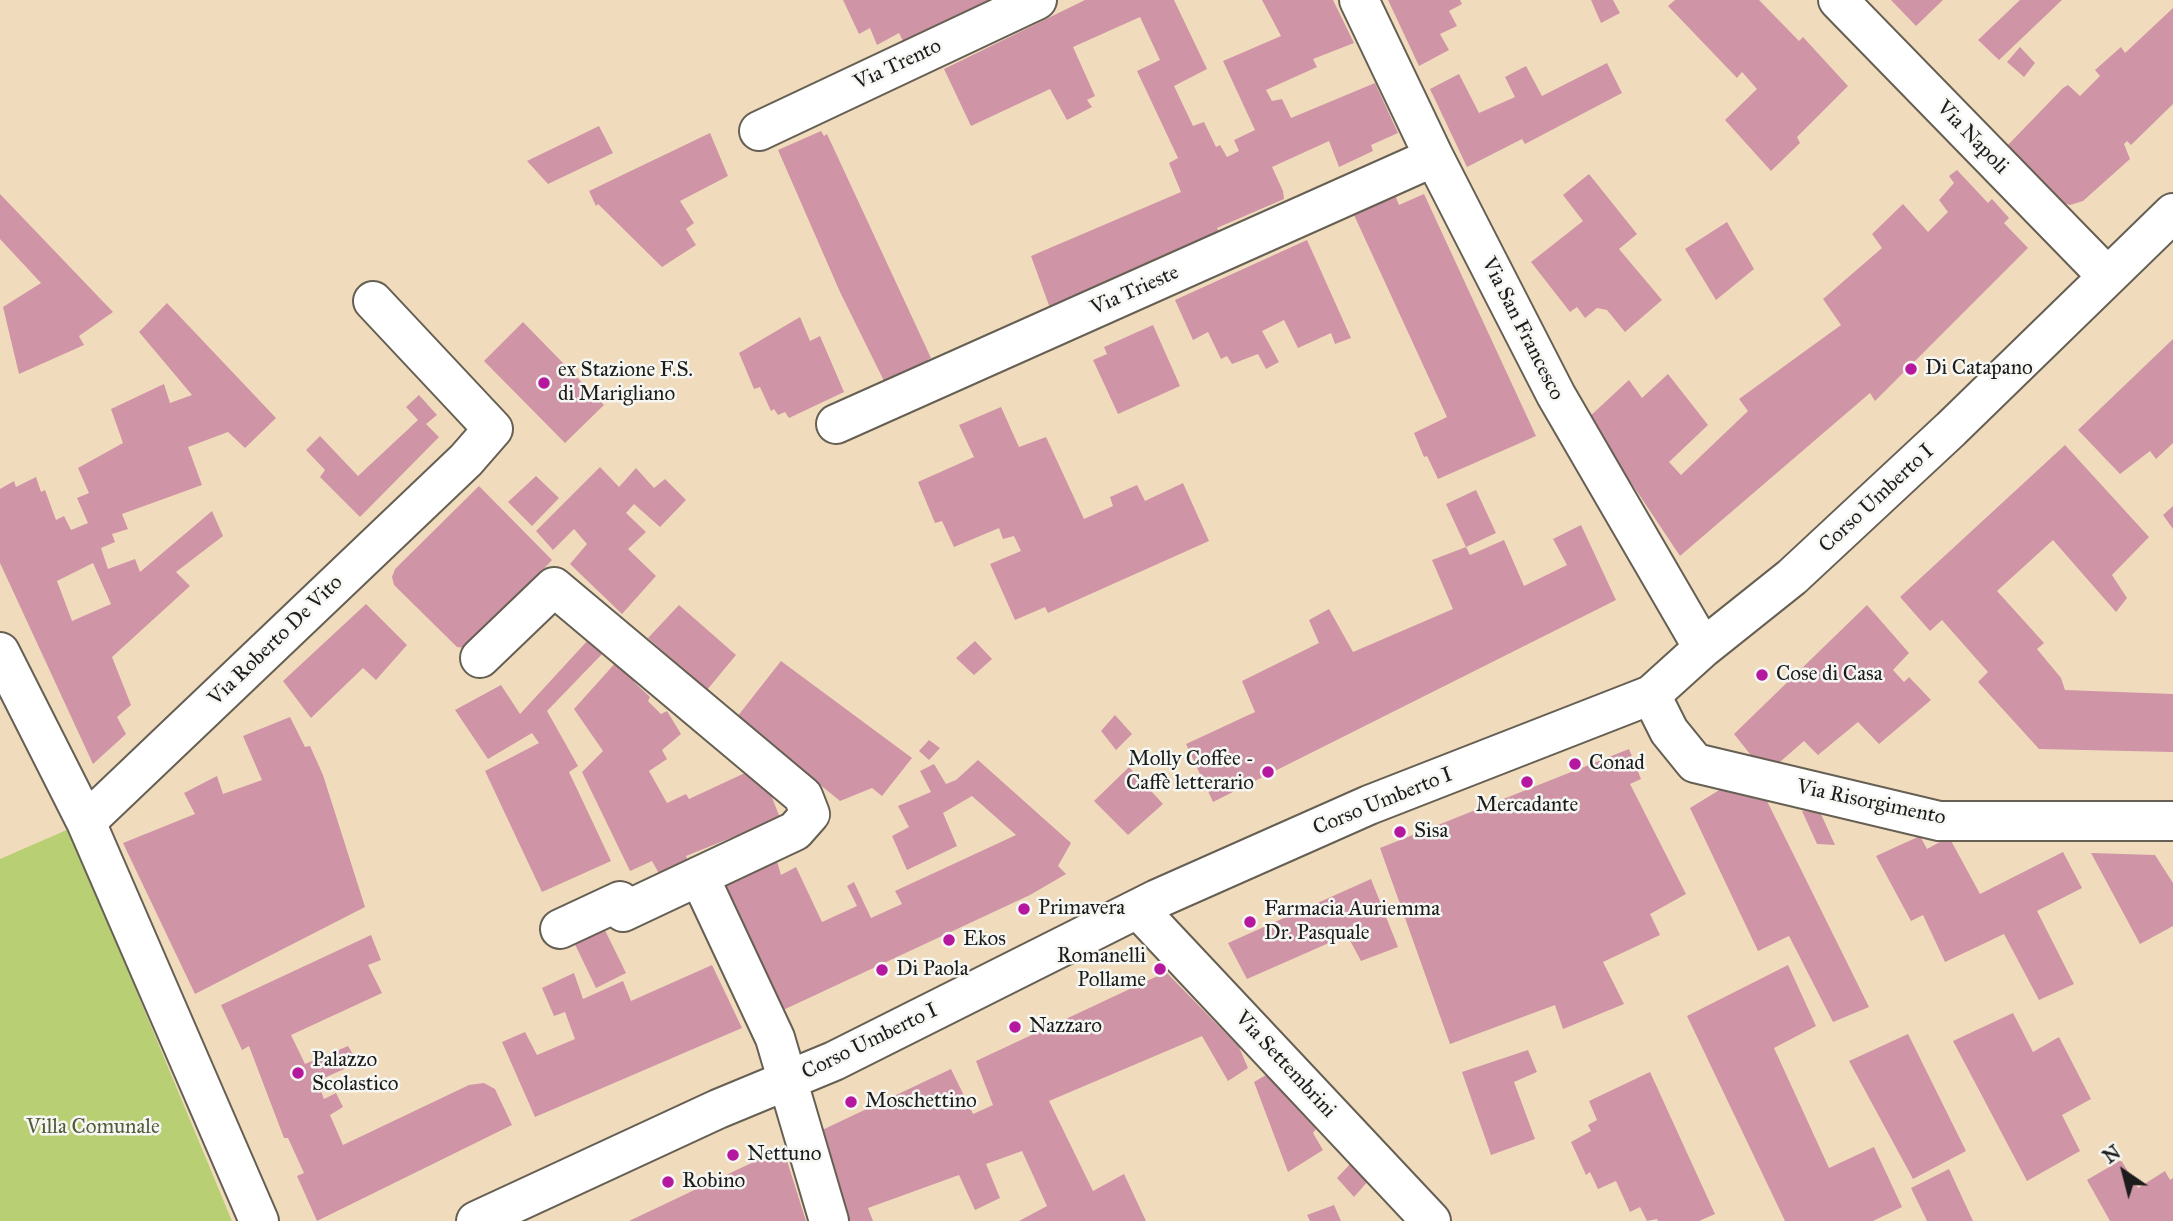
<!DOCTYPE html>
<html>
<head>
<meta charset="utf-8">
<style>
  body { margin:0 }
  #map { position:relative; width:2173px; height:1221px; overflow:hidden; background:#f0dcbc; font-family:"IM FELL Great Primer",serif }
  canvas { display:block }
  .north { position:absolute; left:2089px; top:1137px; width:70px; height:70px; -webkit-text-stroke:5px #f6f6f2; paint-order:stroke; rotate:325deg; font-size:19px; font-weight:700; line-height:28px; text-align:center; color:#1c1c1c }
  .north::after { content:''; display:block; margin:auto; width:24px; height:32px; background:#1c1c1c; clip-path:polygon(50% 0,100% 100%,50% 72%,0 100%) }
</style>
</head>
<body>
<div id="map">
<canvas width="2173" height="1221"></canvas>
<div class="north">N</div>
</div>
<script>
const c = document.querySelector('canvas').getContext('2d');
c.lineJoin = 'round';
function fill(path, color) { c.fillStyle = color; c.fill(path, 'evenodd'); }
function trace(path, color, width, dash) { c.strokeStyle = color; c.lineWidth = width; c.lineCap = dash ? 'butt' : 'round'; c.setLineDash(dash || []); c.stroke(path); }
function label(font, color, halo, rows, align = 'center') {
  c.font = font + ' "IM FELL Great Primer",serif'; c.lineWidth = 5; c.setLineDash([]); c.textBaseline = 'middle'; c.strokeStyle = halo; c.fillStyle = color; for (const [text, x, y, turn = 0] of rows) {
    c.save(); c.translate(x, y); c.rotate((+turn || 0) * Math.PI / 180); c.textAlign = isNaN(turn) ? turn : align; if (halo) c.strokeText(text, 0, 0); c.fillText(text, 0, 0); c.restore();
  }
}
const green = new Path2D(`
  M69 829 232 1221H0V859Z`);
const building = new Path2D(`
  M843 0H1004L906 47 899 33 877 45 870 28 859 34Z
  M1085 0H1174L1207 69 1174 86 1193 126 1204 122 1216 147 1220 145 1227 157 1239 151 1234 140 1255 130 1223 61 1281 36 1262 0H1333L1354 43 1313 59 1317 67 1266 90 1272 101 1282 99 1291 118 1375 83 1398 133 1371 145 1373 151 1339 167 1329 141 1272 167 1283 191 1284 199 1217 228 1224 240 1051 311 1031 256 1181 192 1169 163 1178 158 1137 71 1160 60 1140 17 1073 47 1095 96 1087 100 1092 107 1067 120 1050 89 971 126 944 69Z
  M1388 0H1460L1462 4 1449 11 1457 26 1440 34 1449 50 1419 66Z
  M1591 0H1613L1620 13 1601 23Z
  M1675 0H1759L1799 41 1803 37 1848 86 1797 137 1800 143 1771 171 1725 120 1757 89 1742 72 1737 78 1668 6Z
  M1891 0H1943L1916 26Z
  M2020 0H2062L1999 60 1978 40Z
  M2173 8V104L2131 145 2127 141 2124 144 2130 159 2083 201 2070 205 2059 202 2005 148 2063 88 2068 85 2080 96 2100 76 2095 70 2121 47 2125 53Z
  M2020 47 2035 63 2024 77 2007 62Z
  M1607 63 1622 93 1525 144 1522 139 1467 167 1430 89 1459 74 1479 113 1515 97 1505 77 1526 66 1542 96Z
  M599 126 613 153 548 184 527 161Z
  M821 131 824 136 827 134 931 358 927 360 929 367 886 385 840 292 778 150Z
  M710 133 728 176 680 201 694 223 686 229 696 245 662 267 598 204 596 206 589 191Z
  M1957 170 1988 203 1992 199 2009 218 2004 223 2028 248 1875 401 1870 393 1680 556 1588 418 1629 380 1642 398 1668 374 1708 425 1669 462 1681 475 1748 411 1739 399 1841 325 1823 299 1882 248 1872 234 1903 204 1928 232 1948 212 1939 200 1954 183 1949 176Z
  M1589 174 1637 234 1619 249 1662 300 1625 332 1607 310 1597 308 1585 318 1577 307 1570 312 1531 262 1583 221 1563 195Z
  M0 194 113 312 79 336 84 345 19 374 3 307 41 283 0 239Z
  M1424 194 1536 436 1438 479 1427 456 1424 457 1414 433 1447 417 1354 215 1395 195 1399 205Z
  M1727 222 1754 269 1716 300 1685 249Z
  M1307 240 1351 338 1335 344 1331 333 1298 348 1284 320 1262 331 1279 362 1266 369 1258 354 1232 364 1227 356 1221 359 1208 332 1193 340 1175 300Z
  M167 303 276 418 245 448 228 432 188 447 202 485 122 514 128 529 112 534 115 542 101 548 108 569 135 559 140 572 212 511 223 536 176 572 190 586 112 657 131 705 117 717 126 734 93 764 0 563V489L14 481 16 487 36 477 41 492 45 490 56 520 64 516 71 530 88 523 77 498 89 493 78 468 123 443 111 409 164 384 170 403 192 395 139 332ZM93 563 111 604 72 621 57 581Z
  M800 317 810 341 820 336 844 392 789 418 785 412 778 415 774 409 771 411 760 387 754 389 739 353Z
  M523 322 604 405 565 443 484 361Z
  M1153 325 1180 386 1118 414 1093 360 1107 354 1104 347Z
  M2173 339V443L2156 459 2150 451 2120 474 2078 430Z
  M419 395 437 415 426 424 439 437 360 517 320 477 325 470 306 450 320 436 358 476 418 420 406 407Z
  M1001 407 1019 447 1046 437 1084 519 1113 506 1110 497 1137 485 1145 501 1183 483 1209 541 1048 613 1045 607 1015 620 990 564 1021 551 1014 536 1003 539 999 528 954 547 942 521 935 523 918 482 974 457 959 425Z
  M2065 445 2149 537 2112 575 2127 598 2116 612 2053 540 1997 591 2044 643 2037 649 2061 678 2065 690 2173 694V752L2039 749 1978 682 1988 672 1942 620 1930 631 1900 597Z
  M600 467 619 487 636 468 654 488 665 479 686 500 660 527 634 504 626 513 646 532 628 549 656 576 622 614 570 564 587 544 574 529 553 550 536 531Z
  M536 476 559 498 532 526 508 502Z
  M479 486 552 560 472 646 466 648 457 647 394 585 392 577 395 569Z
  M1476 490 1496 533 1466 547 1470 555 1504 540 1524 586 1567 565 1553 539 1581 525 1616 600 1213 802 1186 744 1255 712 1242 681 1319 643 1309 620 1329 609 1353 652 1453 609 1432 560 1466 547 1446 504Z
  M2173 506V529L2163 515Z
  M366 604 407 645 376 680 363 668 311 718 283 681Z
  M679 605 736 655 707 690 648 638Z
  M1867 605 1909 653 1893 670 1904 682 1909 677 1931 700 1879 744 1858 722 1818 755 1804 741 1766 774 1734 734Z
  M589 639 604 652 547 711 578 766 569 772 611 861 542 892 485 771 539 743 532 733 488 759 455 710 501 685 520 714Z
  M975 641 992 659 974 675 956 658Z
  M618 660 639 676 634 682 650 697 648 701 661 714 667 711 681 734 662 750 667 759 649 771 667 803 686 794 689 799 747 772 759 786 766 782 780 818 686 856 689 864 661 877 652 861 630 871 582 772 603 751 574 709Z
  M781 661 912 758 882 796 872 788 840 801 737 717Z
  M1115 715 1132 734 1116 750 1101 731Z
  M290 717 305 747 310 746 323 775 365 907 195 994 123 843 195 814 184 793 217 776 223 794 262 780 243 736Z
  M929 740 940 748 929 760 919 751Z
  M1629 749 1641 779 1630 784 1686 894 1650 914 1660 935 1603 962 1624 1004 1563 1029 1555 1005 1450 1044 1380 848Z
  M978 760 1071 843 1058 866 1066 874 1030 895 781 1011 722 883 776 858 781 875 796 867 822 922 857 906 847 886 854 882 871 918 902 904 895 891 1016 835 972 796 943 813 957 846 907 870 892 836 909 827 898 806 931 792 920 771 934 764 946 784 956 780Z
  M1129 767 1163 804 1128 835 1094 801Z
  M1721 789 1766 799 1869 1007 1833 1022 1789 936 1758 951 1690 808Z
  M1802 811 1820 812 1835 845 1817 844Z
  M1920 836 1927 849 1949 837 1980 894 2063 852 2082 888 2037 911 2074 984 2039 1000 2004 934 1945 962 1923 915 1911 921 1876 856Z
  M2091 853 2155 855 2173 883V926L2140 944Z
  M1371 879 1398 947 1361 961 1347 935 1247 979 1228 943Z
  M599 918 626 973 596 988 569 932Z
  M371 935 381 960 368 965 382 993 291 1035 305 1064 348 1046 358 1063 317 1081 324 1099 336 1093 343 1107 330 1115 343 1145 469 1085 484 1083 495 1089 512 1125 317 1221 297 1176 304 1173 288 1138H284L249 1046 242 1050 221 1005Z
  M712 965 742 1028 535 1117 502 1042 525 1032 537 1055 575 1039 565 1012 554 1016 542 988 574 973 583 999 623 981 631 1001Z
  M1788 965 1816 1026 1774 1048 1829 1168 1874 1147 1902 1207 1873 1221H1785L1687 1016Z
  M1166 972 1239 1047 1248 1068 1228 1081 1202 1036 1049 1101 1093 1191 1124 1174 1146 1221H1019L1047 1206 1022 1151 986 1164 1000 1198 975 1210 959 1175 868 1208 873 1221H844L818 1132 951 1069 973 1114 993 1105 976 1061Z
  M2013 1013 2033 1052 2059 1037 2091 1099 2062 1115 2080 1151 2027 1181 1953 1041Z
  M1908 1034 1966 1151 1913 1179 1849 1061Z
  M1528 1050 1537 1072 1514 1082 1535 1139 1491 1155 1462 1072Z
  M1650 1072 1715 1214 1699 1221H1658L1657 1219 1647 1221 1640 1207 1630 1212 1616 1181 1598 1189 1590 1172 1586 1175 1571 1142 1591 1131 1588 1125 1597 1120 1589 1101Z
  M1266 1075 1316 1129 1313 1133 1323 1150 1288 1172 1254 1082Z
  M783 1148 806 1221H629Z
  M2121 1160 2138 1188 2165 1171 2170 1180 2173 1178V1221H2110L2087 1180Z
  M1351 1163 1369 1180 1354 1197 1337 1178Z
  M1949 1169 1973 1221H1927L1911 1188Z
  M1334 1205 1341 1221H1310L1307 1215Z`);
const minor = new Path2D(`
  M1359 0 1434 157 1556 395 1703 648
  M1838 0 2107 276
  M759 131 1037 0
  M836 424 1434 157
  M0 652 86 822 259 1221
  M480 658 554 587 803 796 810 814 795 831 623 912 620 901 560 929
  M1651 695 1669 731 1695 763 1939 821H2173
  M86 822 466 460 493 429 373 301
  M699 876 775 1038 829 1221
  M1138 909 1431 1221
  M476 1221 718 1109 834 1061 1157 899 1369 805 1651 695 1703 648 1792 577 1951 429 2173 213`);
const markers = [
  [1911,369,7,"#b5179e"],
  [544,383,7,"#b5179e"],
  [1762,675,7,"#b5179e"],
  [1575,764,7,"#b5179e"],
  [1268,772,7,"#b5179e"],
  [1527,782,7,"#b5179e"],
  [1400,832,7,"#b5179e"],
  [1024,909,7,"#b5179e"],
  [1250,922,7,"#b5179e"],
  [949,940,7,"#b5179e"],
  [1160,969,7,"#b5179e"],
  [882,970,7,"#b5179e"],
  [1015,1027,7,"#b5179e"],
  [298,1073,7,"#b5179e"],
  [851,1102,7,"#b5179e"],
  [733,1155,7,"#b5179e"],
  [668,1182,7,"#b5179e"]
];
const streetNames = [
  ["Via Trento",898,65,-25],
  ["Via Napoli",1972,138,46],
  ["Via Trieste",1135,291,-24],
  ["Via San Francesco",1522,329,63],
  ["Corso Umberto I",1877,499,-43],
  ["Via Roberto De Vito",276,641,-44],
  ["Corso Umberto I",1383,802,-22],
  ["Via Risorgimento",1871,803,12],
  ["Corso Umberto I",870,1042,-26],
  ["Via Settembrini",1285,1065,47]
];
const poiNames = [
  ["Di Catapano",1925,369],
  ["ex Stazione F.S.",558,371],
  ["di Marigliano",558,395],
  ["Cose di Casa",1776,675],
  ["Molly Coffee -",1254,760,"right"],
  ["Caffè letterario",1254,784,"right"],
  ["Conad",1589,764],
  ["Mercadante",1527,806,"center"],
  ["Sisa",1414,832],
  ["Primavera",1038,909],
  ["Farmacia Auriemma",1264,910],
  ["Dr. Pasquale",1264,934],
  ["Ekos",963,940],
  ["Romanelli",1146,957,"right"],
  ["Pollame",1146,981,"right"],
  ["Di Paola",896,970],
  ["Nazzaro",1029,1027],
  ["Palazzo",312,1061],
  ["Scolastico",312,1085],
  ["Moschettino",865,1102],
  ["Nettuno",747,1155],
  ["Robino",682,1182]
];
const parkNames = [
  ["Villa Comunale",93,1128]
];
fill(green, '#b8cf74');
fill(building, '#d094a7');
trace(minor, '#665f54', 42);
trace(minor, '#fff', 38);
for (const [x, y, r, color] of markers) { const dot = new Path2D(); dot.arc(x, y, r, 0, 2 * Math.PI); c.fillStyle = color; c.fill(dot); trace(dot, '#f6f6f2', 2.5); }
label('21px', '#1c1c1c', '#f6f6f2', streetNames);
label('21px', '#1c1c1c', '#f6f6f2', poiNames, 'left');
label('21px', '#535b3b', '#f6f6f2', parkNames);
</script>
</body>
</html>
